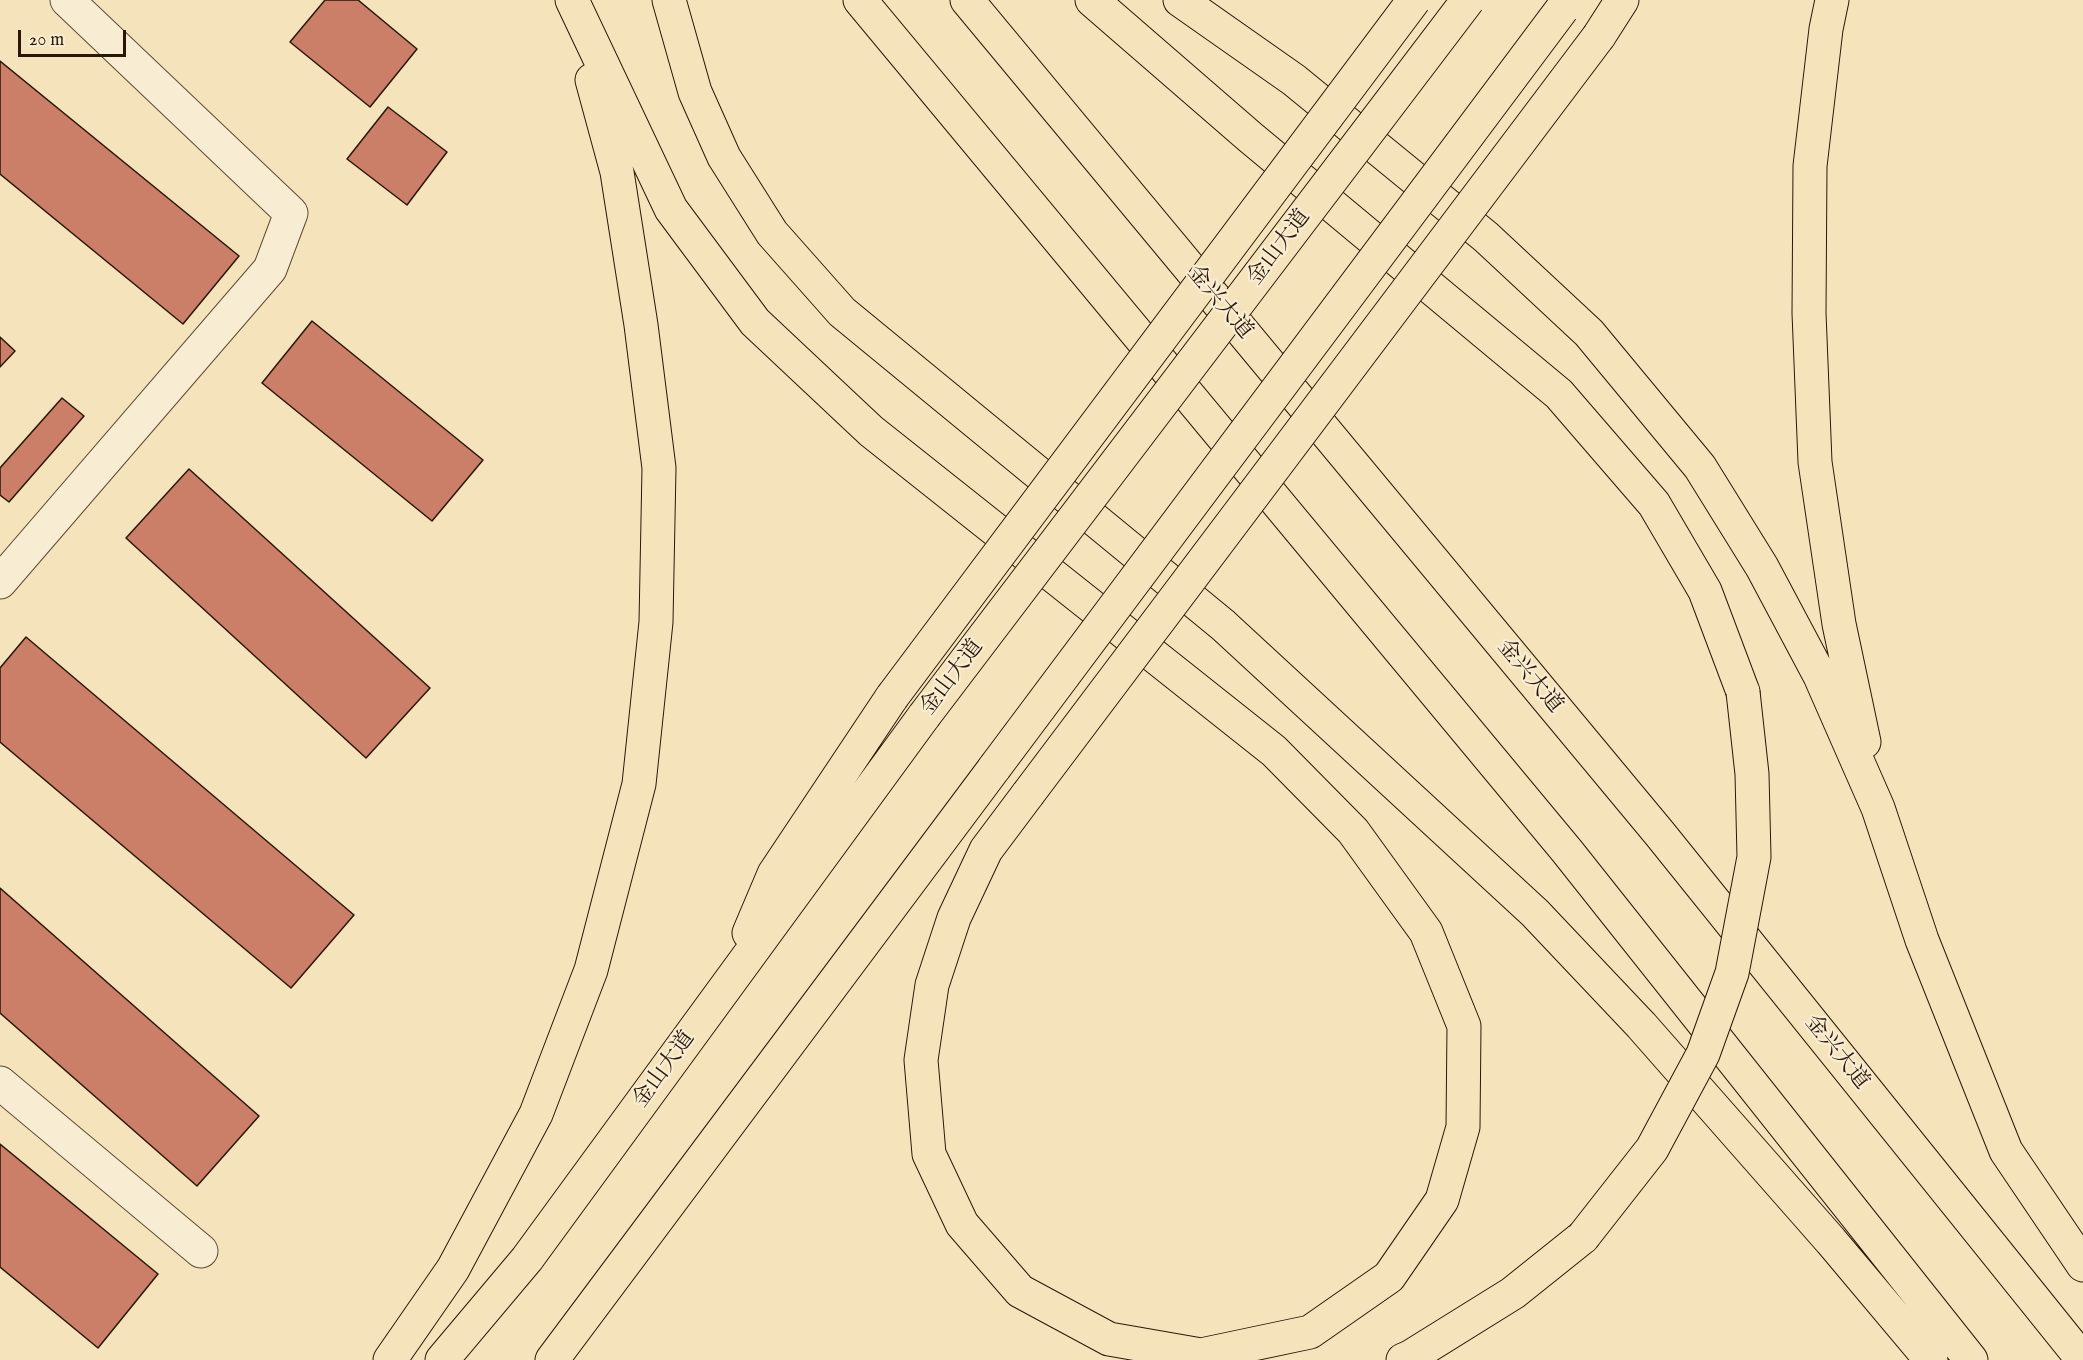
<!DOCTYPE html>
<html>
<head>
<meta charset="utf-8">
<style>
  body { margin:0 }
  #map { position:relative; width:2083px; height:1360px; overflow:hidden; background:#f5e4bb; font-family:"IM FELL English",serif }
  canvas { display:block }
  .scale { position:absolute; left:18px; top:30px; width:108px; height:27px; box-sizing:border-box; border:3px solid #2b1706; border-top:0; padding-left:8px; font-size:18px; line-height:21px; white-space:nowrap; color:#2b1706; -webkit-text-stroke:4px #f8edd3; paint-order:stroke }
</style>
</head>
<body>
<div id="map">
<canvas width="2083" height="1360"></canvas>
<div class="scale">20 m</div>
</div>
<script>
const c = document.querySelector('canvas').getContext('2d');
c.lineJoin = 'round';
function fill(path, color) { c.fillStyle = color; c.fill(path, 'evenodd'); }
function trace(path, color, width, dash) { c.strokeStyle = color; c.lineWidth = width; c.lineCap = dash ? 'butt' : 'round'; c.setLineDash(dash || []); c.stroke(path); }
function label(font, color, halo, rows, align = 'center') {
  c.font = font + ' "IM FELL English","Noto Serif SC",serif'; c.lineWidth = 4.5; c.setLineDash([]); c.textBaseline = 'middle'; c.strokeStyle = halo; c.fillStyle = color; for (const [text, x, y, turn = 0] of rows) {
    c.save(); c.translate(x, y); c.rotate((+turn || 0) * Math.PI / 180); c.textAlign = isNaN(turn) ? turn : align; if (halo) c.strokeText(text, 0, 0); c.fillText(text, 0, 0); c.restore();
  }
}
const building = new Path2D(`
  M325 0H358L417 49 370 107 290 42Z
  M0 61 239 256 183 324 0 174Z
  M388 107 447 152 407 205 347 159Z
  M312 321 483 460 432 521 262 383Z
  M0 337 15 351 0 367Z
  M62 398 84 416 9 502 0 495V468Z
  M189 469 430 688 366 758 126 538Z
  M26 637 354 915 291 988 0 742V668Z
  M0 888 259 1116 197 1186 0 1013Z
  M0 1144 158 1274 98 1348 0 1267Z`);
const minor = new Path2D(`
  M0 582 270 269 291 213 67 0
  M0 1083 201 1251`);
const highway = new Path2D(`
  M572 0 671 209 755 322 871 431 1274 751 1353 831 1426 932 1464 1026 1463 1127 1442 1200 1389 1277 1310 1332 1201 1355 1109 1339 1020 1291 962 1224 929 1154 921 1060 932 985 954 918 986 850 1028 794
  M669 0 695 92 724 157 772 233 842 312 1223 625 1535 913 1641 1025 1831 1241 1931 1360
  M860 0 1567 851 1971 1360
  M967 0 1660 834 2083 1360
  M1092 0 1250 137 1559 394 1654 504 1705 591 1743 692
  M1180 0 1294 80 1486 237 1589 333 1700 467 1762 567 1820 676 1878 808 1922 940 2006 1151 2083 1265
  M1832 0 1826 29 1810 166 1809 313 1815 462 1839 624 1864 742
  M1599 36 1622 0
  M749 933 774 874 892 697
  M390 1360 453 1269 536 1114 591 970 639 784 656 622 659 468 641 325 617 172 592 80
  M442 1360 527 1259 924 716
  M552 1360 995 767
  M1403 1360 1410 1357 1513 1293 1583 1237`);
const highwayBridge = new Path2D(`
  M892 697 1414 0
  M924 716 1468 0
  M995 767 1562 9
  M1028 794 1599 36
  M1583 1237 1652 1149 1703 1054 1732 973 1754 857 1752 774 1743 692`);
const streetNames = [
  ["金山大道",1280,248,-53],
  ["金兴大道",1219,303,50],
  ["金兴大道",1529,677,50],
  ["金山大道",953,678,-53],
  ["金兴大道",1836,1053,51],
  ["金山大道",665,1070,-54]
];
fill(building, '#cb7f69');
trace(building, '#2b1706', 1.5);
trace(minor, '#5e4a33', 35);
trace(highway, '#2b1706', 35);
trace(minor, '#f8edd3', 33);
trace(highway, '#f5e4bb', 33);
trace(highwayBridge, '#2b1706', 35, []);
trace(highwayBridge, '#f5e4bb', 33);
label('22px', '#2b1706', '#f8edd3', streetNames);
</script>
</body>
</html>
